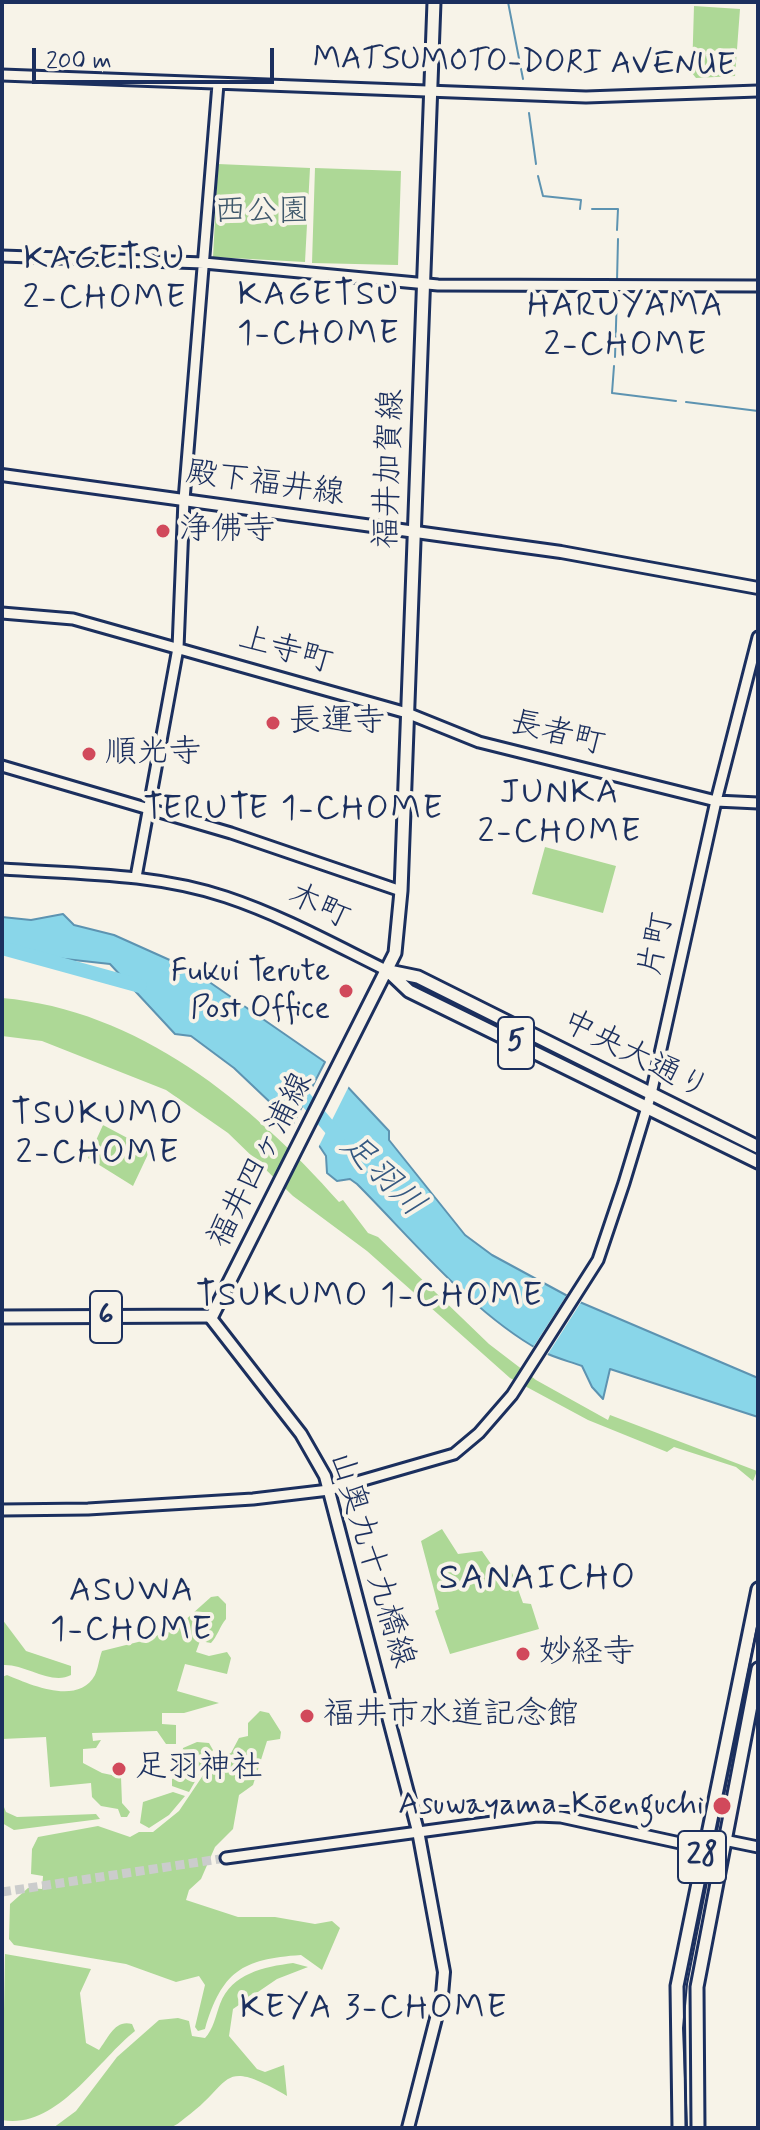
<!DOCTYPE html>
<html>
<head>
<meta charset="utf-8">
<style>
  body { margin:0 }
  #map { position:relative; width:760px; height:2130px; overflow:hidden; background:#f7f3e8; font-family:Mynerve,sans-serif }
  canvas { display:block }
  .frame { position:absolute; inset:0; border:4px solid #1b2f5e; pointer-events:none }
  .scale { position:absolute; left:32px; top:48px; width:242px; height:36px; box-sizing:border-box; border:4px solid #1b2f5e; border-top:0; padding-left:10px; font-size:24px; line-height:28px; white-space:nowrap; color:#1b2f5e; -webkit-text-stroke:6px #f7f3e8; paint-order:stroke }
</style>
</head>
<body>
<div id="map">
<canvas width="760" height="2130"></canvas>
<div class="frame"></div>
<div class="scale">200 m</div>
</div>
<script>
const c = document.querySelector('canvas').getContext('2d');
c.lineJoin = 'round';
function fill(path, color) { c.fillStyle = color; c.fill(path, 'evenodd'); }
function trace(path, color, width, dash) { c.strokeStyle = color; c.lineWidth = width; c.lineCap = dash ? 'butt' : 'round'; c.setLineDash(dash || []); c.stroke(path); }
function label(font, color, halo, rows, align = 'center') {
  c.font = font + ' Mynerve,"Klee One",sans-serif'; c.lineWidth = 8; c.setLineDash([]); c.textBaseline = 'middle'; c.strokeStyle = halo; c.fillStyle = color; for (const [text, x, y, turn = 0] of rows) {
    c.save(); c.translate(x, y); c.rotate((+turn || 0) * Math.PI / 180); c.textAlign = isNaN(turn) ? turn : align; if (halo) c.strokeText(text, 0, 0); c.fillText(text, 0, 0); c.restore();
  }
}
const green = new Path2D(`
  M694 6 740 9 735 76 696 78 692 73Z
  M218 164 310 168 305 262 213 257Z
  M315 168 401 171 398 265 312 263Z
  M545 847 616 866 603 913 532 894Z
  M2 998C138 1010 251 1102 339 1202L343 1200 368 1233 378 1237 489 1344 536 1380 608 1420 610 1415 757 1471 753 1481 736 1467 674 1447 667 1452 588 1420 510 1378 367 1251 293 1196 228 1133 166 1090 42 1041 2 1036Z
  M103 1125 150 1150 133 1186 88 1158Z
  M442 1529 458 1554 482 1551 498 1574 511 1570 523 1603 531 1604 539 1629 450 1654 435 1611 439 1609 421 1541Z
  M218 1596 226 1604V1619C220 1626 217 1637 211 1643L200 1641 196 1652 209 1656 227 1652 231 1658 227 1674 185 1664 177 1691 219 1703 184 1713H162V1724L176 1725V1744H166L157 1731 92 1733 93 1741 101 1740 96 1748 83 1749V1763L102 1773 121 1777 122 1803 130 1812 127 1817H121L118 1809 101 1806 92 1797 91 1783 50 1787 46 1737 2 1739V1677L7 1675C31 1685 78 1706 95 1675 98 1669 99 1659 102 1651L150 1639 183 1622 211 1597Z
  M2 1619 26 1651 71 1666V1675C51 1686 25 1663 2 1665Z
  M260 1711 269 1713 281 1732 280 1739 267 1741 253 1785 239 1795 233 1829 215 1847 201 1879 189 1890 186 1900 238 1917H275L315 1924 332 1921 340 1928 322 1970 301 1955C241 1959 222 1972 205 2029L198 2031 195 2027 205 1985 199 1976 176 1982 126 1964 14 1945 9 1939 10 1904 28 1888 42 1889 43 1876 31 1874 32 1849 38 1837 98 1826 130 1837 139 1832H153L179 1811 214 1759 231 1753 239 1738 248 1736V1723Z
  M197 1742 209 1743 213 1750 189 1792 172 1786V1779L180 1776 183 1748Z
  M173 1792 185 1796 169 1815 149 1828 140 1823 143 1802Z
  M2 1802 6 1812 17 1817 96 1814 100 1819 14 1830 2 1823Z
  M5 1954 91 1969 80 1993 86 2043 99 2050C108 2038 115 2019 132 2024L135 2031C98 2060 57 2130 2 2120Z
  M293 1963 308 1967 277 1979 233 2009 229 2036 257 2069 265 2072 284 2065 287 2096C218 2056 234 2083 185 2118 180 2122 176 2126 170 2127 136 2130 88 2128 53 2128L76 2111 117 2057 159 2020 178 2018 189 2021 192 2036 205 2038C213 2030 216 2015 220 2004 232 1973 264 1967 293 1963Z`);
const water = new Path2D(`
  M63 914 74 925 114 935 192 970 325 1062 293 1124 234 1068 191 1036 175 1034 110 964 2 952V917L31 920Z
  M344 1083 389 1131V1140L465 1235 492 1255 575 1300 758 1378V1417L610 1369 603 1399 592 1387 582 1366C568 1361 553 1357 541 1351 472 1313 412 1239 357 1184L350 1179 337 1181 327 1173 326 1156 316 1141Z`);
const pier = new Path2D(`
  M346 1079 350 1084 318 1148 313 1140 341 1081Z
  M568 1293 583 1299 546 1357 540 1355 532 1349Z`);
const stream = new Path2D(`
  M508 2 523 79
  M529 113 536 164
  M538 176 543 196 581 200 580 209
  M592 209H618L617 230
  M617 281 618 239
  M615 357 617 294
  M614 366 612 393 676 401
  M686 402 758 411`);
const river = new Path2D(`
  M2 948 140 986
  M294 1086 338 1137`);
const tertiaryTunnel = new Path2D(`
  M2 1892 226 1858`);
const tertiary = new Path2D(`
  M2 75 586 97 758 91
  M2 256 204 263 438 285 758 286
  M2 613 73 619 407 713 479 742 716 801 758 803
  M2 766 231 833 401 891
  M2 869C77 874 154 873 226 897 283 916 335 945 388 971
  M136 877 178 648 184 500 218 84
  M2 1510 88 1509 253 1499 329 1490 454 1454 479 1433 512 1395 598 1260 624 1183 651 1094 716 801 758 637
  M226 1858 537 1816 561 1817 703 1848 724 1840 758 1847`);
const secondary = new Path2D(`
  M2 475 561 552 758 588
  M210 1317 301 1434 325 1476 418 1831 444 1972 442 1995 408 2128`);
const primary = new Path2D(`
  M388 971 409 991 758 1162
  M389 971 418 977 758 1147
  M2 1317 212 1316 395 953 401 891 434 2
  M679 2128 677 1986 758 1589
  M698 2128 697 1987 758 1669`);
const tram = new Path2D(`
  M687 2128 683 2028 687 1984 758 1622`);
const markers = [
  [163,531,8,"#d1495b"],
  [273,723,8,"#d1495b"],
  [89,754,8,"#d1495b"],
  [346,991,8,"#d1495b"],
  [523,1654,8,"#d1495b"],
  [307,1716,8,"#d1495b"],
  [119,1769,8,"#d1495b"],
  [722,1806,10,"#d1495b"]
];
const shields = [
  [516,1043,36],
  [106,1317,32],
  [702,1857,48]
];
const shieldNames = [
  ["5",516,1043],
  ["6",106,1317],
  ["28",702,1857]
];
const streetNames = [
  ["MATSUMOTO-DORI AVENUE",524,64,1],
  ["福井加賀線",391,469,-88],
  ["殿下福井線",265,485,8],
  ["上寺町",285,652,16],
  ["長者町",557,735,14],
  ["木町",318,908,25],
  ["片町",658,945,-78],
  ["中央大通り",635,1057,27],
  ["福井四ヶ浦線",262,1161,-63],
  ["山奥九十九橋線",370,1560,73]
];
const parkNames = [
  ["西公園",262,213]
];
const poiNames = [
  ["浄佛寺",179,531],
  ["長運寺",289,723],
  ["順光寺",105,754],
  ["Fukui Terute",330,973,"right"],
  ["Post Office",330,1010,"right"],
  ["妙経寺",539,1654],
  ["福井市水道記念館",323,1716],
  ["足羽神社",135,1769],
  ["Asuwayama-Kōenguchi",704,1806,"right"]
];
const neighbourhoodNames = [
  ["KAGETSU",105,261],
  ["2-CHOME",105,300],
  ["KAGETSU",319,297],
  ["1-CHOME",319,336],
  ["HARUYAMA",626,308],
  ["2-CHOME",626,347],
  ["JUNKA",560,795],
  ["2-CHOME",560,834],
  ["TERUTE 1-CHOME",294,811],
  ["TSUKUMO",98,1116],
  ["2-CHOME",98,1155],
  ["TSUKUMO 1-CHOME",370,1298],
  ["ASUWA",132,1593],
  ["1-CHOME",132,1632],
  ["KEYA 3-CHOME",374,2010]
];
const waterNames = [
  ["足羽川",381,1177,44]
];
const quarterNames = [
  ["SANAICHO",538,1580]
];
fill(green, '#add896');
fill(water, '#89d6e9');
trace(water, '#5d93b1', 2);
fill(pier, '#f7f3e8');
trace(stream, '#5d93b1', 2);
trace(river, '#89d6e9', 14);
trace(tertiaryTunnel, '#cbcccc', 9, [9, 4.5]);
trace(tertiary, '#1b2f5e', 15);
trace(secondary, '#1b2f5e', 16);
trace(primary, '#1b2f5e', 17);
trace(tertiary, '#f7f3e8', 9);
trace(secondary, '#f7f3e8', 10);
trace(primary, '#f7f3e8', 11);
trace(tram, '#1b2f5e', 2);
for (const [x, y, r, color] of markers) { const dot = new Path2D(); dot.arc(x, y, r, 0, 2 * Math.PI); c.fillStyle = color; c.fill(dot); trace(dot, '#f7f3e8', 3); }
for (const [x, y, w] of shields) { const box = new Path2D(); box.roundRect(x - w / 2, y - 26, w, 52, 6); c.fillStyle = '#f7f3e8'; c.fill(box); trace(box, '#1b2f5e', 2); }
label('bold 30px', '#1b2f5e', null, shieldNames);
label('32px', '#1b2f5e', '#f7f3e8', streetNames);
label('32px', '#40596c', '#f7f3e8', parkNames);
label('32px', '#1b2f5e', '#f7f3e8', poiNames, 'left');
c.letterSpacing = '2px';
label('34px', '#1b2f5e', '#f7f3e8', neighbourhoodNames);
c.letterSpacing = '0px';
label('italic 34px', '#365981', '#f7f3e8', waterNames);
c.letterSpacing = '2px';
label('36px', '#1b2f5e', '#f7f3e8', quarterNames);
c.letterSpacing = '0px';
</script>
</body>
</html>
